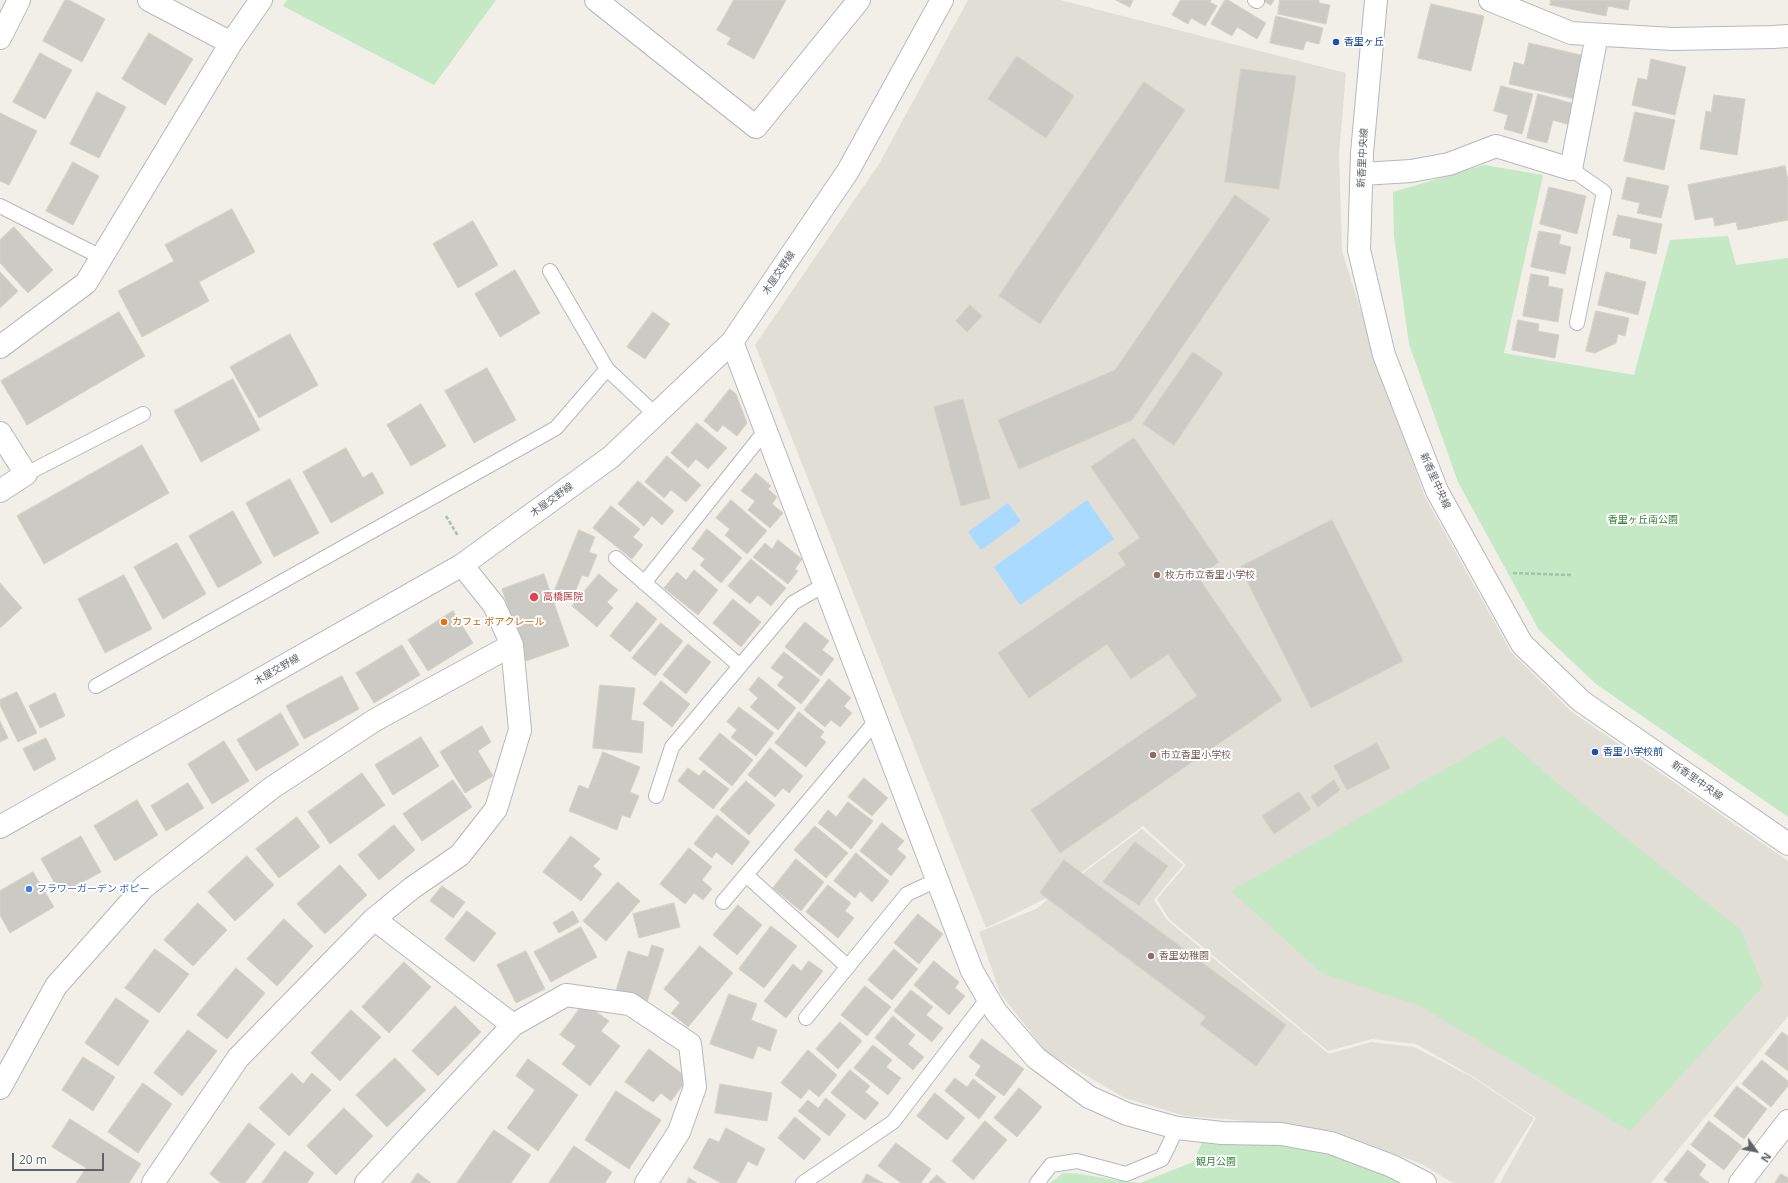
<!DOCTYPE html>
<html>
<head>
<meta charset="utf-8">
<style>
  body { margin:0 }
  #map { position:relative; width:1788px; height:1183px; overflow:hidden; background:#f1efe8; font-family:"Open Sans",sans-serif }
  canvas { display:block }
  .north { position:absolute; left:1736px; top:1131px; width:40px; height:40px; -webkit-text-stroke:3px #fff; paint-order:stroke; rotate:123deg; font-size:11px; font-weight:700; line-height:16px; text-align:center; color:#5f6368 }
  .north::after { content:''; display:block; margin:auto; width:14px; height:18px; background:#5f6368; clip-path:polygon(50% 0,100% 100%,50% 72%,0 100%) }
  .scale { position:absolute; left:12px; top:1153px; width:92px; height:18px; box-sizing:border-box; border:2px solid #5f6368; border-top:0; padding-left:5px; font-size:12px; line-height:14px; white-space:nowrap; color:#5f6368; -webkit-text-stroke:3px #fff; paint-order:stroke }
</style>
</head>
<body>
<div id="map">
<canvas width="1788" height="1183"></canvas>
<div class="north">N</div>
<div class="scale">20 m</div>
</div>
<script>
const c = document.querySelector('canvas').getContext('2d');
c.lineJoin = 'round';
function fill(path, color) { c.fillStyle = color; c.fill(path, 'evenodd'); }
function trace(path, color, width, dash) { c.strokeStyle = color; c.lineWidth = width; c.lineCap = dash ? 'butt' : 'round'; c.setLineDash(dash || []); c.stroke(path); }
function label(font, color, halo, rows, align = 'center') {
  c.font = font + ' "Open Sans","Noto Sans JP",sans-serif'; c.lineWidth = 4; c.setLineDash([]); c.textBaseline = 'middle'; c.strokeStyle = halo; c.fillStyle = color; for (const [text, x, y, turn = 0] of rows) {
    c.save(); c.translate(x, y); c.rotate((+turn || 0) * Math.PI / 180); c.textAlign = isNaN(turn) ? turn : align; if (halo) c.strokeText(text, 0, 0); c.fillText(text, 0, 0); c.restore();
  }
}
const education = new Path2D(`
  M968 0H1060L1346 73 1339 154 1342 251 1375 356 1425 497 1511 652 1572 712 1788 861V1016L1651 1183H1500L1536 1118 1472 1076 1416 1044 1372 1039 1328 1051 1169 919 1157 899 1186 865 1143 826 1070 881 1058 892 1142 829 1183 865 1154 900 1167 920 1329 1054 1371 1042 1414 1047 1470 1076 1534 1118 1493 1183H1453L1422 1164 1333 1131 1226 1119 1185 1116 1125 1098 1046 1052 1000 993 979 932 1036 909 1053 895 986 928 755 345 879 164Z`);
const green = new Path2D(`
  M287 0H496L434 85 283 6Z
  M1484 165 1543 175 1504 353 1634 375 1670 240 1728 236 1736 265 1788 258V817L1596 684 1539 630 1458 482 1409 344 1394 236 1393 192Z
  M1503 736 1551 778 1741 930 1763 986 1630 1131 1418 1005 1322 973 1231 891Z
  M1203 1140 1280 1143 1329 1151 1405 1183H1050L1063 1173 1080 1174 1115 1180 1140 1183 1193 1162Z`);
const water = new Path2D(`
  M1087 500 1114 539 1020 605 994 567Z
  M1008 503 1021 521 981 550 968 532Z`);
const building = new Path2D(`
  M65 0H69L105 19 82 62 43 41Z
  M734 0H786L754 59 727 44 731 38 717 30Z
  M1116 0H1133L1130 7Z
  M1181 0H1211L1210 2 1217 6 1205 26 1191 18 1188 24 1172 15Z
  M1225 0H1228L1266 23 1257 39 1237 27 1232 36 1211 24Z
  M1262 0H1274L1271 5Z
  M1280 0H1319V3L1330 5 1326 24 1278 14Z
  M1551 0H1630L1628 10 1608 6 1606 16 1550 5Z
  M1431 4 1484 16 1471 71 1418 58Z
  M1276 16 1323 28 1319 44 1306 41 1303 50 1270 43Z
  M149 33 193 59 165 105 122 79Z
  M1529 43 1585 56 1575 99 1509 84 1514 62 1524 65Z
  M40 53 72 70 45 119 13 102Z
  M1017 56 1074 96 1046 138 988 99Z
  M1651 59 1686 67 1675 115 1632 105 1638 78 1647 80Z
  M1241 69 1296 76 1279 189 1225 182Z
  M1144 82 1185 110 1040 324 999 296Z
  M1501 86 1533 94 1522 134 1504 129 1508 115 1494 111Z
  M97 92 126 107 99 158 70 144Z
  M1538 94 1575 104 1570 125 1553 120 1547 143 1527 138Z
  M1714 95 1745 99 1737 155 1700 149 1706 111 1711 112Z
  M1635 112 1675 120 1664 170 1624 161Z
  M0 113 37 131 9 185 0 181Z
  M73 162 99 176 73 225 46 211Z
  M1785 166 1788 180V220L1738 230 1736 222 1715 226 1713 217 1695 220 1688 185Z
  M1627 177 1669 186 1661 218 1637 213 1640 203 1622 199Z
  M1549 187 1586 196 1577 234 1540 224Z
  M1235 195 1270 219 1132 420 1019 469 998 420 1115 370Z
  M232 209 255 252 199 282 209 301 142 337 118 291 174 261 165 245Z
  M1618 215 1662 224 1656 254 1630 248 1631 239 1613 235Z
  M473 221 498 265 458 288 433 244Z
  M14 227 53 270 28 293 0 263V240Z
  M1539 231 1561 235 1559 244 1571 247 1565 274 1531 267Z
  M515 270 540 313 500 337 475 294Z
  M0 272 18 291 0 308Z
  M1606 272 1646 282 1638 315 1598 305Z
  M1531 274 1549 277 1548 286 1563 289 1558 322 1523 316Z
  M970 305 982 316 967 332 956 321Z
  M1596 311 1629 318 1625 336 1618 334 1616 343 1595 353 1586 351Z
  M119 312 145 356 27 425 1 381Z
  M653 312 670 324 645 359 627 347Z
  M1518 320 1539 324 1538 331 1559 335 1555 358 1512 350Z
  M290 334 318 385 259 418 230 367Z
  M1193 352 1223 373 1174 445 1143 424Z
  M487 368 516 420 474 443 445 391Z
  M233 379 260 430 201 462 174 411Z
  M730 389 736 394 747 423 737 436 723 425 717 432 704 421Z
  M963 399 990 498 961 506 934 407Z
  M421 404 446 446 411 466 387 425Z
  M697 423 727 448 708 469 696 459 688 468 671 453Z
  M1134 438 1219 562 1198 577 1282 700 1060 853 1031 810 1197 696 1168 654 1131 679 1107 644 1029 698 998 653 1126 565 1118 553 1140 538 1091 467Z
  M142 445 169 493 44 564 17 516Z
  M346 448 363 478 372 472 384 493 331 523 303 472Z
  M667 456 701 485 686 502 671 490 664 498 645 482Z
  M756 473 771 486 768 489 777 497 772 504 783 513 770 528 748 510 755 501 741 491Z
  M290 479 319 533 274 557 246 503Z
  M638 481 674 511 662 525 652 516 644 526 618 504Z
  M731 500 767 531 747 554 725 535 730 529 716 518Z
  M611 506 640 529 633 537 643 545 632 559 593 528Z
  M233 511 262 563 218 588 189 536Z
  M1332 520 1403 661 1311 708 1240 567Z
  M707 529 742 558 721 583 700 565 705 559 692 549Z
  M579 530 595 537 589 552 597 555 588 577 582 575 572 599 554 592Z
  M778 540 802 559 795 569 798 571 788 584 753 557 765 543 772 549Z
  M177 543 206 594 163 619 134 567Z
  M751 559 786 588 771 606 758 595 750 604 728 586Z
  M694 570 718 590 698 615 664 588 677 572 686 580Z
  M544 574 569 646 526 661 502 589Z
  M599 574 618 590 607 602 613 608 597 627 572 606Z
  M124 575 152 629 105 653 78 599Z
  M0 583 22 608 0 628Z
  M733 599 761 622 741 647 713 623Z
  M637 602 657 619 630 652 610 636Z
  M453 611 473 643 428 671 408 640Z
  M805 622 829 641 822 650 834 659 821 676 785 647Z
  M661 623 683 641 655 676 632 658Z
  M688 644 711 662 686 694 663 675Z
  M402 645 420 675 374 703 356 673Z
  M784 652 820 680 801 704 777 685 784 677 771 668Z
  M342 676 359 709 304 739 286 706Z
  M759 677 796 708 778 730 750 707 758 698 749 690Z
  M829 679 851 698 844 706 852 713 840 727 831 720 825 727 804 710Z
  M661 681 690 704 672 727 643 704Z
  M600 685 635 688 631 720 644 722 642 753 593 748Z
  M17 692 37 733 18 742 0 705V700Z
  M55 693 65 716 40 728 29 706Z
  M739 707 774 733 756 756 731 737 737 730 727 722Z
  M799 712 824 732 820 737 826 742 806 767 775 743Z
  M281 713 299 745 256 771 237 740Z
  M0 721 8 738 0 742Z
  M482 726 491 742 478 751 493 776 465 793 440 752Z
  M720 733 753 760 732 786 699 759Z
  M421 737 439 766 393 795 375 765Z
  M46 738 56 759 34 771 23 749Z
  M224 741 249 781 212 804 188 764Z
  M1377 743 1390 768 1347 790 1334 766Z
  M770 748 803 776 789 793 783 788 775 797 748 775Z
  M603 752 640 767 630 792 639 796 630 818 622 815 617 830 569 811 579 785 588 789Z
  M688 768 699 776 704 770 729 789 713 809 678 781Z
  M362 773 385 805 330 844 308 812Z
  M864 778 888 798 872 816 848 797Z
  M453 780 472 807 422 841 403 814Z
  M1334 780 1340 790 1318 807 1311 797Z
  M746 781 775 805 749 835 720 810Z
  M188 783 204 808 166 831 151 806Z
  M1299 792 1311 809 1274 834 1262 816Z
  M137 800 158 835 115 861 94 826Z
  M848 802 873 821 851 849 818 823 828 810 836 817Z
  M717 815 750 842 732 865 716 852 712 858 694 844Z
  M297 817 320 847 279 878 256 849Z
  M882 823 904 841 897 849 906 857 891 876 860 851Z
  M394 825 415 850 379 880 358 855Z
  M815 826 848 853 826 878 794 850Z
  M81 836 101 872 61 894 41 859Z
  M571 836 600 859 593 866 602 874 581 901 543 872Z
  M1135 842 1168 866 1139 905 1103 882Z
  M689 848 712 867 702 880 712 889 703 900 694 893 685 904 660 884Z
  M856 853 889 881 872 902 860 891 855 898 834 881Z
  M247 856 274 885 235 921 208 892Z
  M796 859 824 882 801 911 773 888Z
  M1064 860 1286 1025 1256 1066 1200 1024 1206 1017 1040 893Z
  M340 865 367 895 325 934 297 904Z
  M33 872 54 907 10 933 0 915V891Z
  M618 882 640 901 606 941 583 921Z
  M828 885 851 903 845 911 854 918 838 938 806 912Z
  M442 886 465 902 453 918 430 901Z
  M198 903 227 930 193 966 164 940Z
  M674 903 680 927 639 938 633 914Z
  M738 905 762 925 737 955 713 935Z
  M467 911 496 933 474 962 445 939Z
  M573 911 579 922 559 933 553 923Z
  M918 914 943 934 919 964 894 943Z
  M284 919 313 946 277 986 247 959Z
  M771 926 797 946 764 988 739 969Z
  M581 927 597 957 551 982 534 952Z
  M652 945 664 949 646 1005 615 994 628 951 648 957Z
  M700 946 733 973 688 1027 671 1013 680 1003 664 989Z
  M155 949 189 974 159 1013 125 988Z
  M894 949 918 969 892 1000 868 980Z
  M526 951 545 989 516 1003 497 965Z
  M809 961 823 971 786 1018 764 1001 793 964 801 971Z
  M934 961 959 982 955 988 965 996 949 1015 914 985Z
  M404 962 431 987 389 1033 362 1007Z
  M236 968 265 993 227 1039 197 1015Z
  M865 986 891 1007 867 1036 841 1015Z
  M911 990 933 1007 926 1015 943 1028 932 1042 894 1011Z
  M729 994 757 1004 751 1020 777 1030 770 1051 758 1046 753 1059 710 1044Z
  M116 998 149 1021 118 1066 85 1043Z
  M584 1003 609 1021 601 1031 620 1046 590 1086 562 1064 576 1046 560 1035Z
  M455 1006 481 1032 438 1076 412 1051Z
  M351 1010 381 1037 340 1081 311 1053Z
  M893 1016 915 1035 908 1044 924 1057 913 1070 875 1038Z
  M840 1022 862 1041 838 1069 816 1049Z
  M188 1030 217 1051 182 1096 154 1073Z
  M1782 1032 1788 1036V1071L1765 1054Z
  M982 1039 1024 1069 1004 1096 975 1075 981 1066 969 1057Z
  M873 1045 892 1060 886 1067 901 1078 888 1095 854 1068Z
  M649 1049 688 1078 671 1101 661 1093 653 1102 625 1082Z
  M808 1050 837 1075 819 1097 809 1089 801 1099 781 1083Z
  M83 1057 115 1077 93 1111 62 1090Z
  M395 1058 426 1090 387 1127 356 1095Z
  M528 1059 578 1095 538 1151 507 1128 535 1090 516 1076Z
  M1762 1060 1788 1081V1086L1771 1107 1742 1084Z
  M850 1070 870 1086 865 1092 879 1103 865 1120 831 1093Z
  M292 1073 303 1084 312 1073 331 1090 289 1136 259 1108Z
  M955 1078 967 1087 973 1079 996 1097 979 1119 945 1091Z
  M143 1083 172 1104 138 1153 108 1132Z
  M720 1084 772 1093 767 1121 715 1113Z
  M1737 1086 1767 1109 1744 1139 1714 1116Z
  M1019 1088 1042 1107 1017 1137 994 1118Z
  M616 1091 661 1120 629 1169 585 1140Z
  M935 1093 965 1118 947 1140 917 1116Z
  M826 1098 846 1115 829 1136 798 1111 808 1100 818 1108Z
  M344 1108 373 1136 336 1175 307 1146Z
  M795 1117 821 1139 804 1160 778 1138Z
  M70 1119 141 1164 129 1183H76L86 1168 52 1147Z
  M985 1121 1007 1140 973 1180 952 1161Z
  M1709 1121 1742 1146 1724 1170 1691 1145Z
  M249 1123 275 1144 245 1183H221L210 1174Z
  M726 1128 765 1149 757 1166 748 1161 736 1183H721L693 1168 709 1138 719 1142Z
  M494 1130 531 1155 511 1183H457Z
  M896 1143 931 1169 921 1183H901L878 1166Z
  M574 1146 612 1172 605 1183H549Z
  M1688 1150 1706 1165 1699 1175 1709 1183H1668L1664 1180Z
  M285 1151 314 1173 307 1183H262Z
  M418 1173 431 1183H411Z
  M867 1174 883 1183H862Z
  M1781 1174 1788 1178V1183H1775Z
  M937 1175 946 1183H929Z
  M689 1178 697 1183H687Z`);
const path = new Path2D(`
  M446 516 458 536
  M1513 573 1571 575`);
const service = new Path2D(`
  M1255 0 1257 1
  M1571 169 1604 192 1577 323
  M0 206 101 257
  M550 271 607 369 656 415
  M26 474 143 414
  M616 558 740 666
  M644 583 765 431
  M96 686 556 428 607 369
  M656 796 672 747 793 603 824 585
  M746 875 848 967
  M723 902 876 721
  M806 1018 907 894 937 880
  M803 1183 893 1122 988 998
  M1037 1183 1051 1165 1077 1161 1126 1174 1162 1159 1177 1128`);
const minor = new Path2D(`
  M149 0 231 43
  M596 0 756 127 859 0
  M1490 0 1571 33 1673 39 1773 37 1788 36
  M0 38 19 0
  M1362 174 1411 171 1449 164 1496 146 1571 169 1597 35
  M732 342 972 971 996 1012 1036 1058 1089 1097 1127 1114 1177 1128 1222 1133 1281 1134 1331 1143 1392 1166 1425 1183
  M0 347 86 283 231 43 261 0
  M0 433 26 474 0 491
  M374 919 513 1025
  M0 1088 56 986 144 887 273 787 375 720 512 645
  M153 1183 238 1058 374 919 412 888 460 855 496 809 520 730 512 645 494 605 462 565
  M366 1183 513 1025 566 995 630 1004 690 1044 695 1087 679 1132 646 1183
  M1740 1183 1788 1121`);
const tertiary = new Path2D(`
  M1376 0 1362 153 1359 250 1384 355 1437 491 1522 644 1581 701 1788 844`);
const secondary = new Path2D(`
  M0 827 462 565 611 457 732 342 848 171 942 0`);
const markers = [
  [1336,42,4,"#1a4fb4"],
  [1157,575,4,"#8d6e63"],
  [534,597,5,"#e0444e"],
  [444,622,4,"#e8710a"],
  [1595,752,4,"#1a4fb4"],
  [1153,755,4,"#8d6e63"],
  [29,889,4,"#3f7fe0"],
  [1151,956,4,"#8d6e63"]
];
const transitNames = [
  ["香里ヶ丘",1344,42],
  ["香里小学校前",1603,752]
];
const streetNames = [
  ["新香里中央線",1363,158,-87],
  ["木屋交野線",779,273,-56],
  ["新香里中央線",1435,481,66],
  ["木屋交野線",552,500,-36],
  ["木屋交野線",277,670,-30],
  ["新香里中央線",1697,781,35]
];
const parkNames = [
  ["香里ヶ丘南公園",1643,520],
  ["観月公園",1216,1162]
];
const educationNames = [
  ["枚方市立香里小学校",1165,575],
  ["市立香里小学校",1161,755],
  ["香里幼稚園",1159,956]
];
const healthNames = [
  ["高橋医院",543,597]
];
const foodNames = [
  ["カフェ ボアクレール",452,622]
];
const shopNames = [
  ["フラワーガーデン ポピー",37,889]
];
fill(education, '#e1ded6');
fill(green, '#c5e8c5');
fill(water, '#aadaff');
fill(building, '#cccac5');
trace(building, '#d6d1c6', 1);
trace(service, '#b5b8bc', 16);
trace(minor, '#b5b8bc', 24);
trace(tertiary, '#b5b8bc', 24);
trace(secondary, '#b6babf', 24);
trace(path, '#9cc7a9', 2.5, [4, 2]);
trace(service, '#fff', 14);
trace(minor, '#fff', 22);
trace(tertiary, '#fff', 22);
trace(secondary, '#fff', 22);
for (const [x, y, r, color] of markers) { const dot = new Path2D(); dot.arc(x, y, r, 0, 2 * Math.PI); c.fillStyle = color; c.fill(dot); trace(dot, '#fff', 1.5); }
label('10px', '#164399', '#fff', transitNames, 'left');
label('10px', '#5f6368', '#fff', streetNames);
label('10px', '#348238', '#fff', parkNames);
label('10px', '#785e54', '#fff', educationNames, 'left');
label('10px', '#be3a42', '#fff', healthNames, 'left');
label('10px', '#c56008', '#fff', foodNames, 'left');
label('10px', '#366cbe', '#fff', shopNames, 'left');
</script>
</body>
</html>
